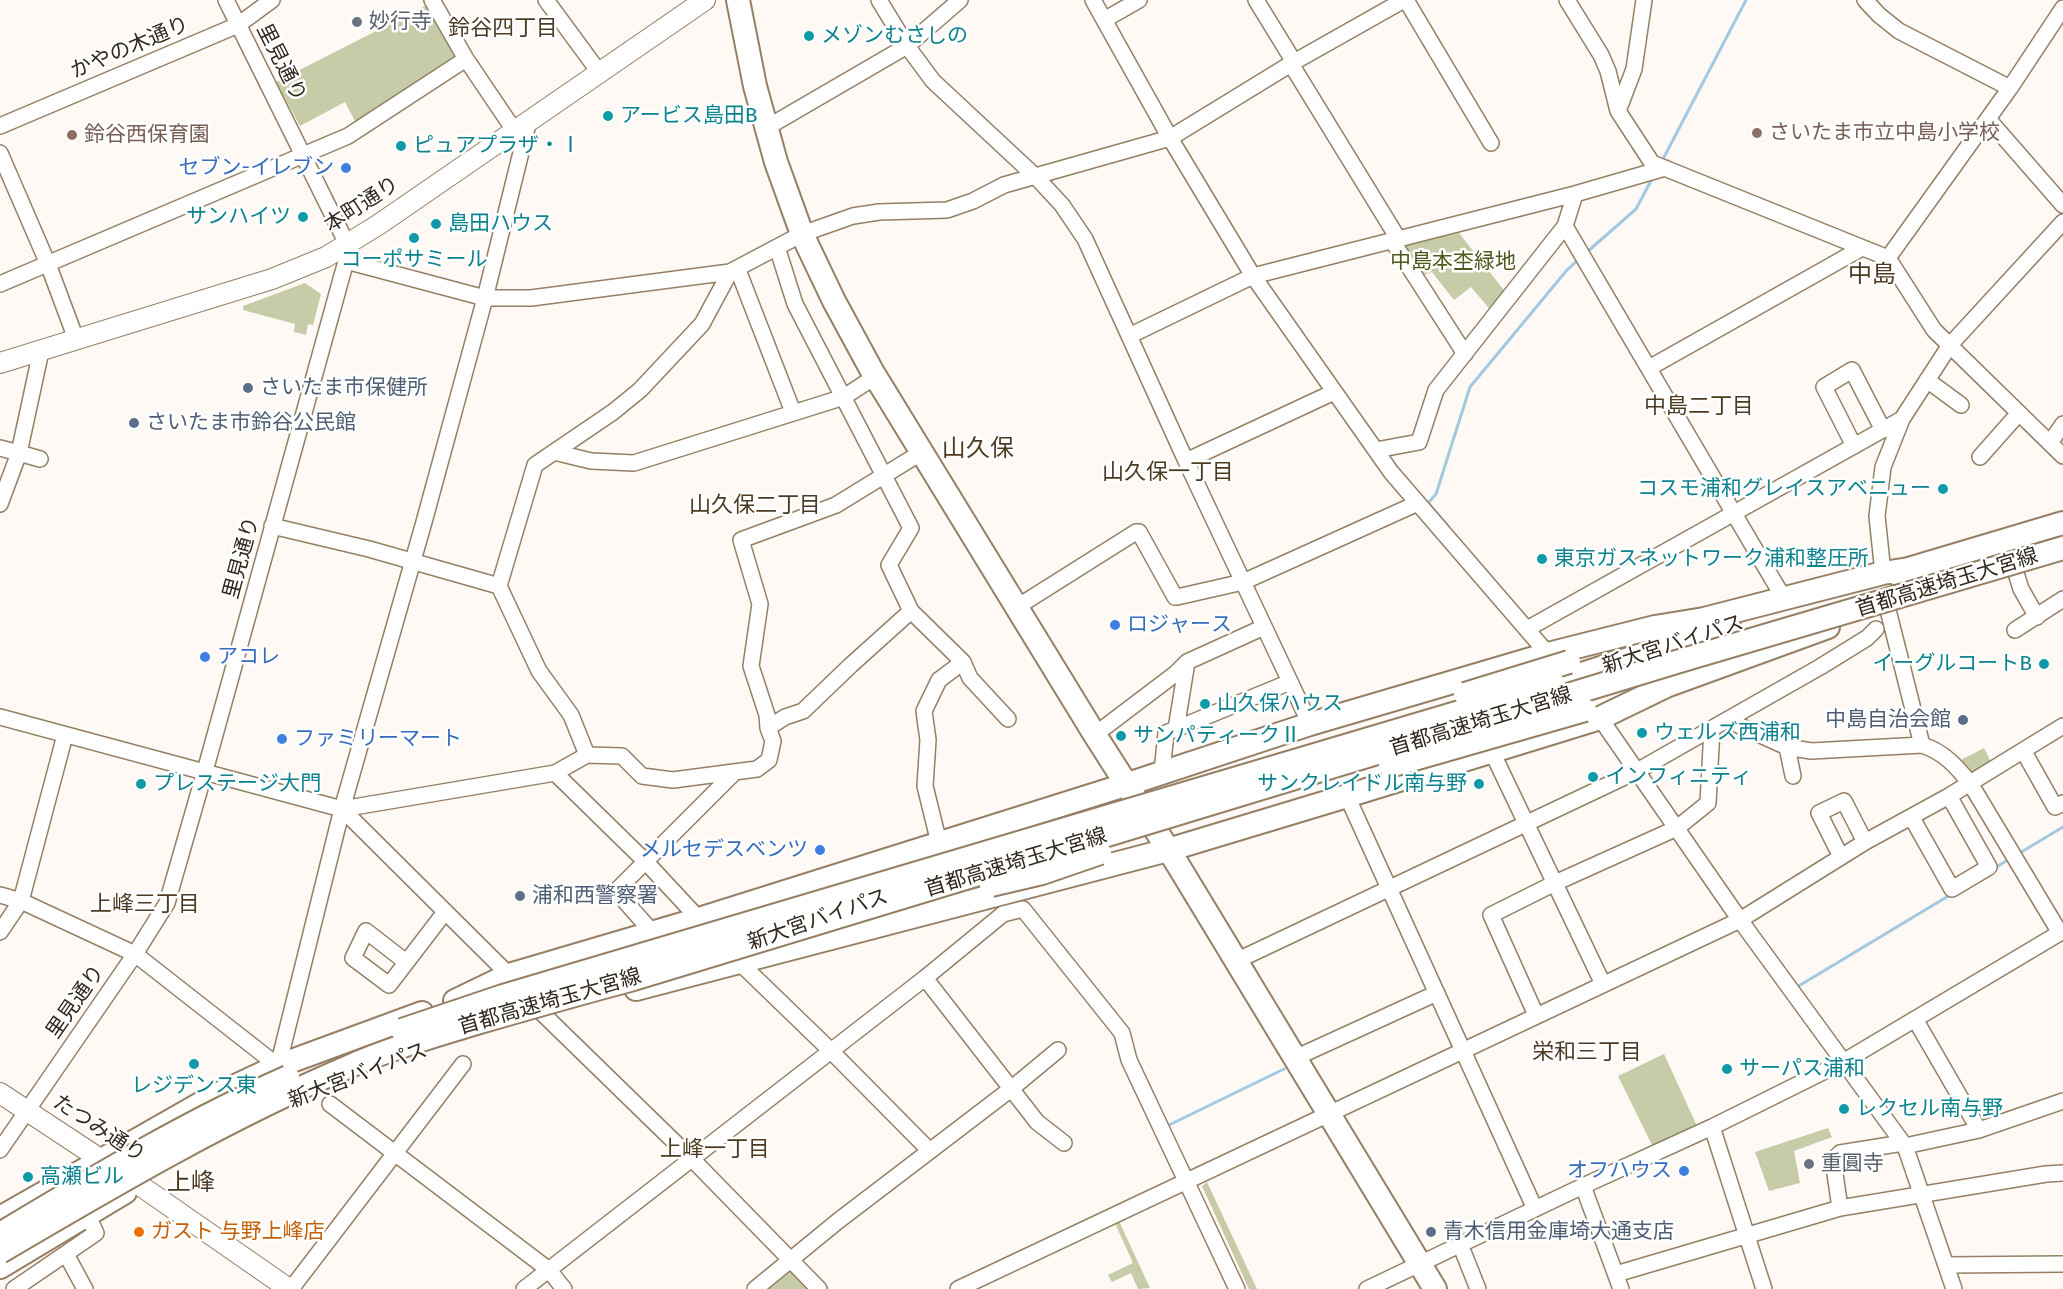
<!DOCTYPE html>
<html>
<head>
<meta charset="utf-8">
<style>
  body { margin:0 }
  canvas { display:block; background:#fef9f4 }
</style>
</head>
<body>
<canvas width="2063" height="1289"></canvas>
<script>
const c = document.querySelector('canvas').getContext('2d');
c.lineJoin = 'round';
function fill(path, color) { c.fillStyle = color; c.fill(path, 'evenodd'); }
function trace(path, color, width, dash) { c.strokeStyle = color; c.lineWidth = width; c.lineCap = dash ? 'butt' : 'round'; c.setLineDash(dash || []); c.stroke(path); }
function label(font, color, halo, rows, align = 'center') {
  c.font = font + ' "Fira Sans","Noto Sans JP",sans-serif'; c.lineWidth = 5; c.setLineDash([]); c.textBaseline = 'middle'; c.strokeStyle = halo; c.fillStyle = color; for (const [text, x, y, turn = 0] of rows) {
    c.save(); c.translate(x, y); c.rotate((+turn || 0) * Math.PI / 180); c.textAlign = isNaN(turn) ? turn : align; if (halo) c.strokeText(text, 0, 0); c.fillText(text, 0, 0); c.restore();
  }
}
const green = new Path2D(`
  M431 3 462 55 357 125 345 102 300 126 276 82Z
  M1459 233 1507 294 1493 313 1471 287 1454 300 1432 272 1418 277 1401 246Z
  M305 283 321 294 313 325 308 324 306 335 294 332 295 324 243 310V306Z
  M1984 748 1992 764 1973 775 1968 767 1959 761Z
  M1664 1054 1697 1126 1653 1147 1618 1076Z
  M1828 1128 1832 1137 1794 1151 1800 1183 1769 1191 1755 1152Z
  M1207 1182 1257 1289H1249L1202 1186Z
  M1118 1219 1150 1288 1138 1289 1131 1273 1112 1282 1108 1275 1133 1263 1114 1221Z
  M793 1270 811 1289H759L779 1273Z`);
const stream = new Path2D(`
  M1662 161 1746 0
  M1587 252 1636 209 1653 177
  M1448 526 1428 503 1436 494 1470 387 1567 270 1580 258
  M2018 854 2063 827
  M1995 868 2009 859
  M1797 987 1950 895
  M1167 1126 1284 1069`);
const minor = new Path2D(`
  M432 0 466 59 514 130
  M546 0 599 72
  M879 0 907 46 933 81 1036 177 1062 205 1085 239 1186 461 1334 392
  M1093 0 1170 138 1253 276 1391 472 1548 654
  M1256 0 1294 62
  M1406 0 1491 143
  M1567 0 1601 55 1608 71 1618 111
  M1644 0 1634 69 1618 111 1652 163 1888 258
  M1865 0 1879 15 1899 31 2010 88 2063 8
  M1104 20 1139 0
  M1291 64 1399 240
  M2010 88 1888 258 1934 330 2063 456
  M1988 119 2063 205
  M0 126 238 25 272 0
  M766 128 907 46 960 0
  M0 153 48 264 76 339
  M1565 226 1783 597
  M1393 242 1465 354
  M777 247 795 304 911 528 889 565 911 611 963 662 970 678 1008 719
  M346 261 485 298H531L730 272 802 234 853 216 879 212 947 210 973 201 1004 185 1170 138 1294 62 1404 0
  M738 270 793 412
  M0 284 348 136 466 59
  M1129 336 1253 276 1575 194 1665 168
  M1649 368 1862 248
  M1927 380 1961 405
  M2050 443 2063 424
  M1854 446 1824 387 1852 370 1883 430
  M0 448 19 453 41 351
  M1376 450 1419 442 1436 390 1565 226 1575 194
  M554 452 591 461 634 463 844 397 876 376
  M1980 457 2019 413
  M1186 461 1310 724
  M0 504 19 453 40 459
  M272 526 369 549 499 586 539 671 571 715 587 755
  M1883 573 1877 516 1883 467 1902 419 1950 345 2063 222
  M2016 573 2021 589 2037 617
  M499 586 535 465 613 412 640 390 702 324 730 272
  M1017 607 1136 532H1139L1175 597H1177L1243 582 1418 503
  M1888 610 1922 745
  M1527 629 1902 419
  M2015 630 2063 599
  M0 717 342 809 555 773
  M1600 718 1740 920 1905 1146 1954 1289
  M1727 720 1787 747 1811 751 1922 745C1944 752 1956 766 1970 783L2060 933
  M1105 727 1175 674 1187 662 1264 627
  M768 728 785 717 803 711 851 665 911 611
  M1176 729 1187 662
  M1787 747 1793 776
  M1492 752 1603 984
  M2024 752 2055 807 2063 803
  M1162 772 1166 733 1290 682
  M1347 796 1535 1209
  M342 809 509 975 515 978
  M1912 818 1952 889 1989 867 1949 796
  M939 843 925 786 928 740 924 711 939 680 963 662
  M1841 857 1819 813 1844 801 1865 842
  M0 895 21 901 135 954 278 1066 342 809 424 522 485 298 529 120
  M699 919 646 862 555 773 587 755 622 756 642 776 673 780 757 769 769 760 773 741 768 728 767 715 751 666 760 604 741 540 836 505 922 452
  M0 932 21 901 65 735
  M653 933 616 891 735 772
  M1236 961 1637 771 1820 667 1867 638 1876 629
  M406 962 366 931 353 958 389 985 445 912
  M739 962 830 1050 930 1151
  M925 978 1037 1122 1064 1143
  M542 1013 692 1159 819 1289
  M1536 1015 1491 915 1555 883 1677 828 1708 803 1712 729
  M1915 1019 1979 1130
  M1295 1058 1437 993
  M330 1104 549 1270 564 1289
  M1712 1127 1764 1289
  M1905 1146 1979 1130 2063 1101
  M0 1150 135 954 167 903 205 771 346 261 347 244 226 0
  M1583 1186 1621 1289
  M1840 1208 1833 1160 1840 1153 1903 1143
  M1460 1244 1478 1289
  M66 1254 85 1289
  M1947 1265 2063 1264
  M1616 1274 1840 1208 2046 1174 2063 1173
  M14 1289 96 1233 87 1214
  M291 1289 463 1064
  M524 1289 925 978 1003 914 1023 909 1122 1033 1129 1060 1237 1289
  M755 1289 838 1221 1011 1089 1058 1050
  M958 1289 1740 920 1865 842 1949 796 2063 726
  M1367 1289 1583 1186 1712 1127 1843 1062 2063 931`);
const major = new Path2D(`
  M0 363 272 279 326 257 378 225 705 0
  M0 1093 138 1184 289 1289`);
const highway = new Path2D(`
  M738 0 755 86 776 162 802 234 834 301 872 371 1095 735 1178 865 1435 1289
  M1895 573 2063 523
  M1535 689 1729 627
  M636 989 1168 850 1347 796 1600 718 1666 686 1828 627
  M455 1001 509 975 699 919 1128 784 1310 724 1548 654 1655 627 1704 619 1883 573 1909 569
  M0 1218 214 1096 278 1066 422 1013
  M0 1267 125 1192`);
const highwayBridge = new Path2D(`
  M1465 694 1569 662
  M1390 766 1585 710
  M991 885 1042 873 1100 853
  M402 1030 503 996 1554 684
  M0 1234C94 1178 188 1121 288 1077
  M0 1252C114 1185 226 1119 348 1067 389 1049 431 1037 473 1024 525 1009 577 994 630 980L1683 660 2063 548`);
const markers = [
  [357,22,6,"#6b7280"],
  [809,36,6,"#0f9aa8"],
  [608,116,6,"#0f9aa8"],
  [1757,133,6,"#8d6e63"],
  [72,135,6,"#8d6e63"],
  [401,146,6,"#0f9aa8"],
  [346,168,6,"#3f7fe0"],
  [303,217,6,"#0f9aa8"],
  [436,224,6,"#0f9aa8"],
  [414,238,6,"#0f9aa8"],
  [248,388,6,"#5c6f8a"],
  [134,423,6,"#5c6f8a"],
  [1943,489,6,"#0f9aa8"],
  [1542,559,6,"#0f9aa8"],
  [1115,625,6,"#3f7fe0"],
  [205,657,6,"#3f7fe0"],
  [2044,664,6,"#0f9aa8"],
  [1205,704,6,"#0f9aa8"],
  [1963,720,6,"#5c6f8a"],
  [1642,733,6,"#0f9aa8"],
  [1121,736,6,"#0f9aa8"],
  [282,739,6,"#3f7fe0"],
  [1593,777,6,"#0f9aa8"],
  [141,784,6,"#0f9aa8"],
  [1479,784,6,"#0f9aa8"],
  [820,850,6,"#3f7fe0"],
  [520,896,6,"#5c6f8a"],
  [194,1064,6,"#0f9aa8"],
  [1727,1069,6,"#0f9aa8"],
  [1844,1109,6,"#0f9aa8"],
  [1809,1164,6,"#6b7280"],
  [1684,1171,6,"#3f7fe0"],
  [28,1177,6,"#0f9aa8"],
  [139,1232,6,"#e8710a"],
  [1431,1232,6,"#5c6f8a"]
];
const worshipNames = [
  ["妙行寺",369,22],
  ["重圓寺",1821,1164]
];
const cultureNames = [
  ["メゾンむさしの",821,36],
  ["アービス島田B",620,116],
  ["ピュアプラザ・Ⅰ",413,146],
  ["サンハイツ",291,217,"right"],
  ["島田ハウス",448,224],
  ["コーポサミール",414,260,"center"],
  ["コスモ浦和グレイスアベニュー",1931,489,"right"],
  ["東京ガスネットワーク浦和整圧所",1554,559],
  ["イーグルコートB",2032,664,"right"],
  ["山久保ハウス",1217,704],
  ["ウェルズ西浦和",1654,733],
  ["サンパティークⅡ",1133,736],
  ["インフィニティ",1605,777],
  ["プレステージ大門",153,784],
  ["サンクレイドル南与野",1467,784,"right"],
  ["サーパス浦和",1739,1069],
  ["レジデンス東",194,1086,"center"],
  ["レクセル南与野",1856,1109],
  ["高瀬ビル",40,1177]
];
const streetNames = [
  ["かやの木通り",130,48,-23],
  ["里見通り",281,63,63],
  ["本町通り",362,205,-33],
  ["里見通り",242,558,-75],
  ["首都高速埼玉大宮線",1947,583,-17],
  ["新大宮バイパス",1673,645,-18],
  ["首都高速埼玉大宮線",1481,722,-17],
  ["首都高速埼玉大宮線",1016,863,-17],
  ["新大宮バイパス",818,920,-19],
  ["里見通り",76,1002,-55],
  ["首都高速埼玉大宮線",550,1002,-16],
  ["新大宮バイパス",358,1076,-21],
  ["たつみ通り",99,1129,33]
];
const educationNames = [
  ["さいたま市立中島小学校",1769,133],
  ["鈴谷西保育園",84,135]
];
const shopNames = [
  ["セブン-イレブン",334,168],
  ["ロジャース",1127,625,"left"],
  ["アコレ",217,657,"left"],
  ["ファミリーマート",294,739,"left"],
  ["メルセデスベンツ",808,850],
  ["オフハウス",1672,1171]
];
const parkNames = [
  ["中島本杢緑地",1453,262]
];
const serviceNames = [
  ["さいたま市保健所",260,388],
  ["さいたま市鈴谷公民館",146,423],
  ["中島自治会館",1951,720,"right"],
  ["浦和西警察署",532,896],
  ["青木信用金庫埼大通支店",1443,1232]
];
const foodNames = [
  ["ガスト 与野上峰店",151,1232]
];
const neighbourhoodNames = [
  ["鈴谷四丁目",503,29],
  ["中島二丁目",1699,407],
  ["山久保一丁目",1168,473],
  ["山久保二丁目",755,506],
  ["上峰三丁目",145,905],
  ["栄和三丁目",1587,1053],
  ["上峰一丁目",715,1150]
];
const quarterNames = [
  ["中島",1872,275],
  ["山久保",978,449],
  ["上峰",191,1183]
];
fill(green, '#c6cca7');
trace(stream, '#a2c9e0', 3);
trace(minor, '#957f65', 18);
trace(major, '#957f65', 22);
trace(highway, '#957f65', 26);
trace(minor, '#fff', 15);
trace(major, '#fff', 20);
trace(highway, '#fff', 22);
trace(highwayBridge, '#957f65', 26, []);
trace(highwayBridge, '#fff', 22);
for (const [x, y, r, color] of markers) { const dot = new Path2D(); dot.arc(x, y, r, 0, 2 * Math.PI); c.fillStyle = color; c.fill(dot); trace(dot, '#fff', 2); }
label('21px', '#5b616d', '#fff', worshipNames, 'left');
label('21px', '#0d838f', '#fff', cultureNames, 'left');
label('21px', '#32291e', '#fff', streetNames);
label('21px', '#785e54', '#fff', educationNames, 'left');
label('21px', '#366cbe', '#fff', shopNames, 'right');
label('21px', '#51571a', '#fff', parkNames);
label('21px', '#4e5e75', '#fff', serviceNames, 'left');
label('21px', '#c56008', '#fff', foodNames, 'left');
label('22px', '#4d3a22', '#fff', neighbourhoodNames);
label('24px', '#4d3a22', '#fff', quarterNames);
</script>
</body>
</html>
